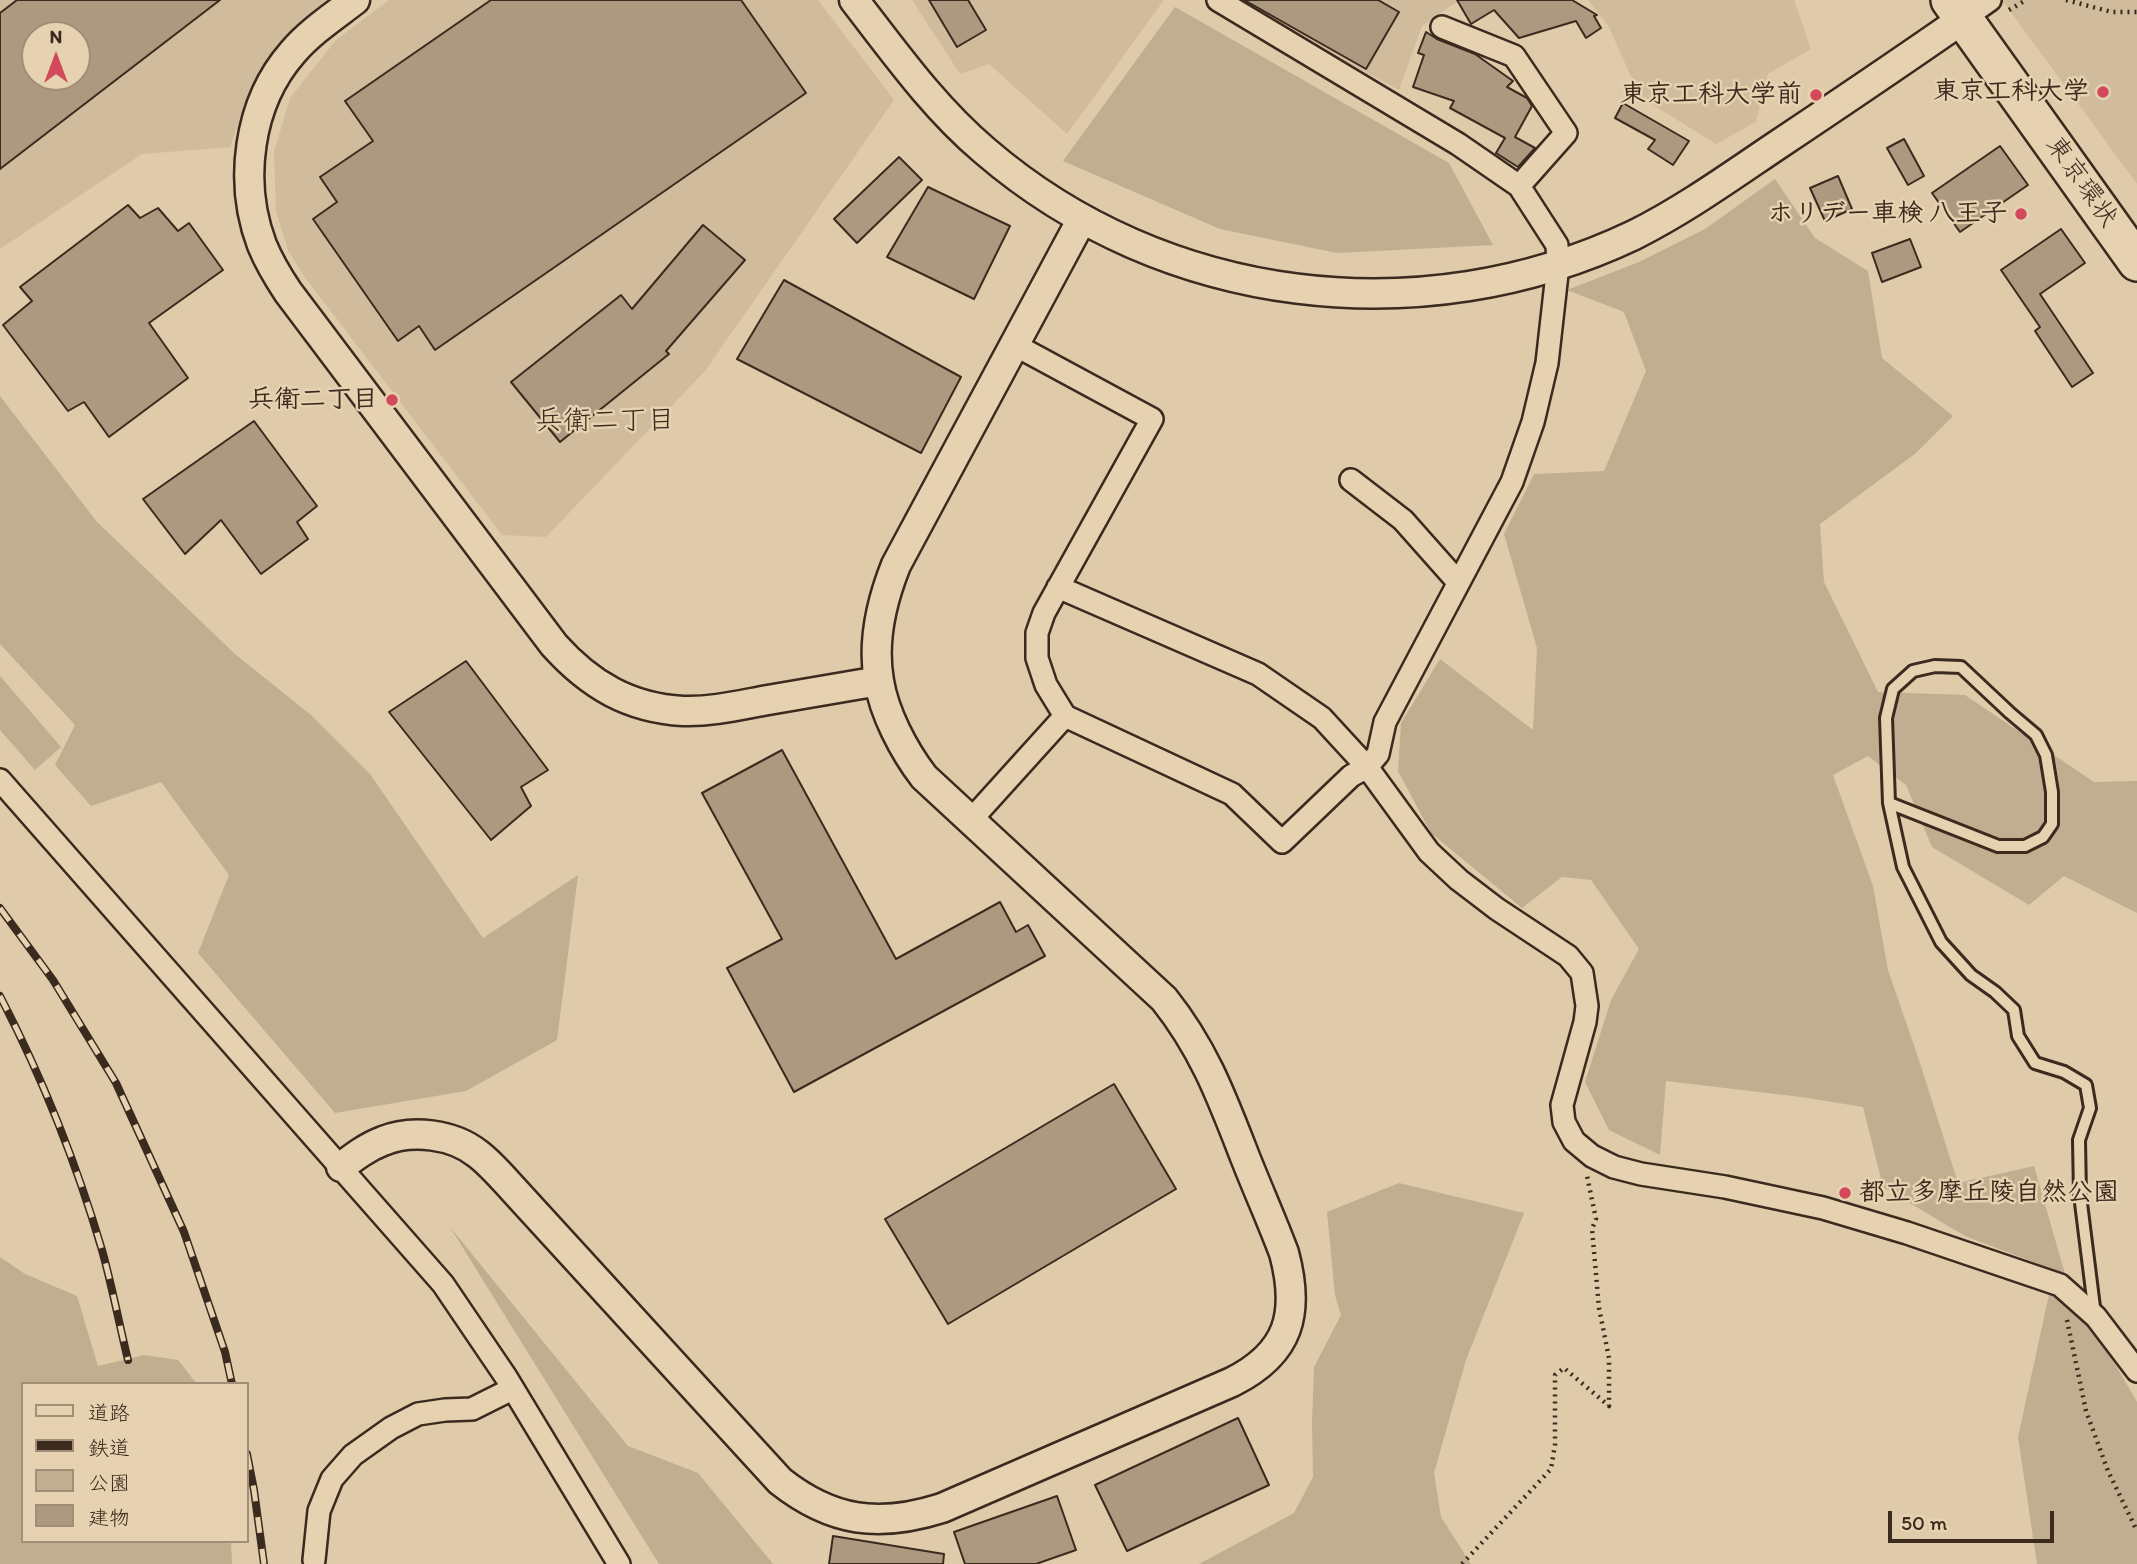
<!DOCTYPE html>
<html>
<head>
<meta charset="utf-8">
<style>
  body { margin:0 }
  #map { position:relative; width:2137px; height:1564px; overflow:hidden; background:#dfcaaa; font-family:Itim,"Klee One",sans-serif }
  canvas { display:block }
  .legend { position:absolute; left:21px; top:1382px; width:228px; height:161px; box-sizing:border-box; background:#e6d1b0; border:2px solid #a28e76; margin:0; padding:9px 12px; list-style:none; font-size:21px; color:#3b2a1e }
  .legend li { display:flex; align-items:center; gap:14px; height:35px }
  .legend b { width:35px; border:2px solid #a28e76 }
  .north { position:absolute; left:21px; top:21px; width:70px; height:70px; box-sizing:border-box; background:#e6d1b0; border:2px solid #a28e76; border-radius:50%; rotate:0deg; font-size:19px; font-weight:700; line-height:28px; text-align:center; color:#3b2a1e }
  .north::after { content:''; display:block; margin:auto; width:24px; height:32px; background:#d1495b; clip-path:polygon(50% 0,100% 100%,50% 72%,0 100%) }
  .scale { position:absolute; left:1888px; top:1511px; width:166px; height:32px; box-sizing:border-box; border:4px solid #3b2a1e; border-top:0; padding-left:9px; font-size:21px; line-height:24px; white-space:nowrap; color:#3b2a1e; -webkit-text-stroke:5px #e6d1b0; paint-order:stroke }
</style>
</head>
<body>
<div id="map">
<canvas width="2137" height="1564"></canvas>
<ul class="legend">
<li><b style="height:9px;background:#e6d1b0"></b>道路</li>
<li><b style="height:9px;background:#3b2a1e"></b>鉄道</li>
<li><b style="height:19px;background:#c1ad90"></b>公園</li>
<li><b style="height:19px;background:#ac997f"></b>建物</li>
</ul>
<div class="north">N</div>
<div class="scale">50 m</div>
</div>
<script>
const c = document.querySelector('canvas').getContext('2d');
c.lineJoin = 'round';
function fill(path, color) { c.fillStyle = color; c.fill(path, 'evenodd'); }
function trace(path, color, width, dash) { c.strokeStyle = color; c.lineWidth = width; c.lineCap = dash ? 'butt' : 'round'; c.setLineDash(dash || []); c.stroke(path); }
function label(font, color, halo, rows, align = 'center') {
  c.font = font + ' Itim,"Klee One",sans-serif'; c.lineWidth = 5; c.setLineDash([]); c.textBaseline = 'middle'; c.strokeStyle = halo; c.fillStyle = color; for (const [text, x, y, turn = 0] of rows) {
    c.save(); c.translate(x, y); c.rotate((+turn || 0) * Math.PI / 180); c.textAlign = isNaN(turn) ? turn : align; if (halo) c.strokeText(text, 0, 0); c.fillText(text, 0, 0); c.restore();
  }
}
const built = new Path2D(`
  M0 0H326L298 22 266 61 246 101 230 147 142 154 0 249ZM35 35H77V77H35Z
  M389 0H818L894 100 705 371 546 537 502 535 304 276 288 250 276 211 274 152 290 98 336 40Z
  M912 0H1164L1067 134 989 64 960 74Z
  M1232 0H1459L1422 26 1399 90Z
  M1588 0H1794L1811 49 1768 74 1756 122 1716 144 1640 97 1609 27Z
  M2002 0H2137V184Z`);
const green = new Path2D(`
  M1175 7 1449 163 1493 245 1337 253 1220 229 1063 161Z
  M1775 179 1815 238 1868 271 1882 358 1953 416 1916 453 1820 524 1824 582 1878 692 1965 695 2094 782 2137 781V913L2064 876 2029 905 1932 847 1906 785 1868 756 1833 775 1873 886 1888 970 1918 1057 1958 1183 2034 1166 2065 1274 1965 1236 1883 1187 1863 1107 1801 1097 1666 1081 1660 1155 1609 1130 1585 1082 1611 1000 1639 949 1591 880 1562 877 1522 908 1431 833 1398 771 1401 723 1440 659 1533 730 1537 648 1504 534 1534 474 1604 471 1646 371 1624 312 1567 290 1639 262 1705 229Z
  M0 396 97 522 235 654 311 715 370 774 483 938 578 875 557 1040 466 1091 335 1113 198 953 229 875 161 782 91 806 55 765 75 725 0 644Z
  M0 676 61 747 35 770 0 730Z
  M1399 1183 1524 1213 1466 1360 1434 1473 1441 1517 1471 1564H1199L1294 1513 1313 1477 1312 1423 1314 1367 1341 1315 1335 1295 1327 1212Z
  M450 1227 628 1446 698 1473 773 1564H659Z
  M0 1257 25 1274 77 1296 98 1366 144 1355 178 1360 197 1384H23V1541H231L232 1564H0Z
  M2050 1290 2079 1313 2100 1338 2137 1402V1564H2037L2018 1437Z`);
const building = new Path2D(`
  M17 0H220L0 169V13ZM35 35H77V77H35Z
  M491 0H741L806 93 435 350 419 326 398 341 313 219 337 202 320 177 373 141 345 101Z
  M929 0H968L986 30 957 47Z
  M1244 0H1378L1399 12 1366 69Z
  M1457 0H1572L1597 15 1594 16 1601 28 1586 38 1576 21 1519 38 1494 10 1471 24Z
  M1426 32 1437 39 1475 54 1513 81 1507 87 1527 98 1532 106 1515 137 1535 148 1518 167 1496 153 1505 138 1450 108 1454 101 1413 87 1424 55 1418 53Z
  M1623 103 1689 141 1673 165 1648 149 1655 140 1615 118Z
  M1904 139 1924 176 1908 185 1887 148Z
  M2000 146 2028 185 1960 232 1932 193Z
  M899 157 922 180 857 243 834 219Z
  M1838 176 1852 209 1825 221 1810 188Z
  M928 187 1010 226 974 299 887 257Z
  M128 205 140 218 158 208 178 231 189 223 223 270 149 323 188 378 109 437 84 402 68 411 3 325 32 301 20 287Z
  M703 225 745 260 666 351 669 354 560 442 511 382 621 295 632 309Z
  M2061 229 2085 263 2040 294 2093 373 2072 387 2035 331 2040 327 2001 270Z
  M1910 239 1921 267 1882 282 1872 253Z
  M784 280 961 377 921 453 737 359Z
  M254 421 317 506 297 522 308 539 261 574 221 520 185 554 143 499Z
  M466 661 548 770 521 787 531 806 491 840 389 712Z
  M782 750 896 959 1000 902 1016 932 1028 925 1045 956 794 1092 727 968 782 939 702 793Z
  M1114 1084 1176 1189 948 1324 885 1219Z
  M1238 1418 1269 1485 1127 1551 1095 1485Z
  M1057 1496 1076 1550 1036 1564H965L954 1532Z
  M833 1536 944 1554 943 1564H829Z`);
const path = new Path2D(`
  M2066 0 2112 12H2137
  M2009 10 2026 0
  M2067 1320 2086 1411 2108 1471 2137 1531
  M1462 1564 1551 1469 1555 1445V1375L1564 1368 1609 1406V1358L1599 1308 1592 1229 1596 1219 1587 1176`);
const service = new Path2D(`
  M1889 803 1998 846H2025L2043 837 2052 824V792L2046 755 2036 735 2010 713 1961 667 1935 666 1913 671 1893 689 1886 718 1889 803 1903 867 1941 942 1971 975 1995 992 2014 1010 2018 1036 2035 1063 2064 1072 2086 1085 2090 1108 2079 1140 2080 1195 2095 1315`);
const minor = new Path2D(`
  M1963 19 1990 0
  M1442 27 1514 56 1566 133 1519 186
  M1015 345 1152 419 1044 613 1037 633V658L1046 685 1065 716 1232 794 1282 842 1351 776 1367 767 1378 754 1385 722 1512 482 1533 422 1547 363 1558 265 1557 245 1519 186 1458 144 1218 0
  M1351 480 1403 520 1458 582
  M1058 587 1258 674 1322 718 1367 767 1429 852 1459 880 1497 909 1568 956 1582 973 1587 1006 1585 1022 1562 1105 1564 1122 1574 1141 1592 1156 1614 1167 1641 1174 1725 1187 1823 1208 1907 1233 2060 1285 2096 1317 2137 1371
  M0 780 443 1284 506 1377 619 1564
  M970 821 1065 716
  M314 1560 319 1511 332 1479 353 1455 391 1428 418 1414 445 1410 472 1409 512 1389`);
const tertiary = new Path2D(`
  M355 0C334 16 310 32 293 52 248 103 238 182 262 245 269 262 278 277 288 292L554 645C590 685 629 708 683 711 712 712 740 705 768 700 805 694 842 687 879 681
  M854 0C895 53 934 108 985 151 1164 305 1422 336 1634 235 1684 210 1730 177 1776 146 1839 104 1901 62 1963 19
  M341 1167C354 1157 367 1147 383 1141 412 1129 453 1134 478 1154 491 1164 502 1177 513 1189L780 1481C832 1522 879 1528 942 1508L1232 1382C1290 1353 1300 1313 1284 1253 1272 1221 1258 1190 1245 1157 1222 1098 1204 1049 1164 999L924 777C904 751 884 713 879 681 872 642 882 600 896 565L1082 219`);
const trunk = new Path2D(`
  M1950 0 2137 262`);
const rail = new Path2D(`
  M0 908 53 980 116 1083 184 1232 225 1352 232 1384
  M0 996C42 1077 76 1162 102 1250 112 1286 119 1323 128 1360
  M247 1454 254 1490 264 1564`);
const markers = [
  [2103,92,7,"#d1495b"],
  [1816,95,7,"#d1495b"],
  [2021,214,7,"#d1495b"],
  [392,400,7,"#d1495b"],
  [1845,1193,7,"#d1495b"]
];
const poiNames = [
  ["東京工科大学",2089,92],
  ["東京工科大学前",1802,95],
  ["ホリデー車検 八王子",2007,214],
  ["兵衛二丁目",378,400],
  ["都立多摩丘陵自然公園",1859,1193,"left"]
];
const streetNames = [
  ["東京環状",2081,182,55]
];
const neighbourhoodNames = [
  ["兵衛二丁目",605,422]
];
fill(built, '#d0bb9d');
fill(green, '#c1ad90');
fill(building, '#ac997f');
trace(building, '#3b2a1e', 2);
trace(service, '#3b2a1e', 16);
trace(minor, '#3b2a1e', 26);
trace(tertiary, '#3b2a1e', 33);
trace(trunk, '#3b2a1e', 42);
trace(path, '#3b2a1e', 4.5, [2, 5]);
trace(service, '#e6d1b0', 10);
trace(minor, '#e6d1b0', 21);
trace(tertiary, '#e6d1b0', 28);
trace(trunk, '#e6d1b0', 37);
trace(rail, '#3b2a1e', 8);
trace(rail, '#e6d1b0', 5, [16]);
for (const [x, y, r, color] of markers) { const dot = new Path2D(); dot.arc(x, y, r, 0, 2 * Math.PI); c.fillStyle = color; c.fill(dot); trace(dot, '#e6d1b0', 2.5); }
label('bold 26px', '#3b2a1e', '#e6d1b0', poiNames, 'right');
label('26px', '#3b2a1e', '#e6d1b0', streetNames);
label('28px', '#3b2a1e', '#e6d1b0', neighbourhoodNames);
</script>
</body>
</html>
